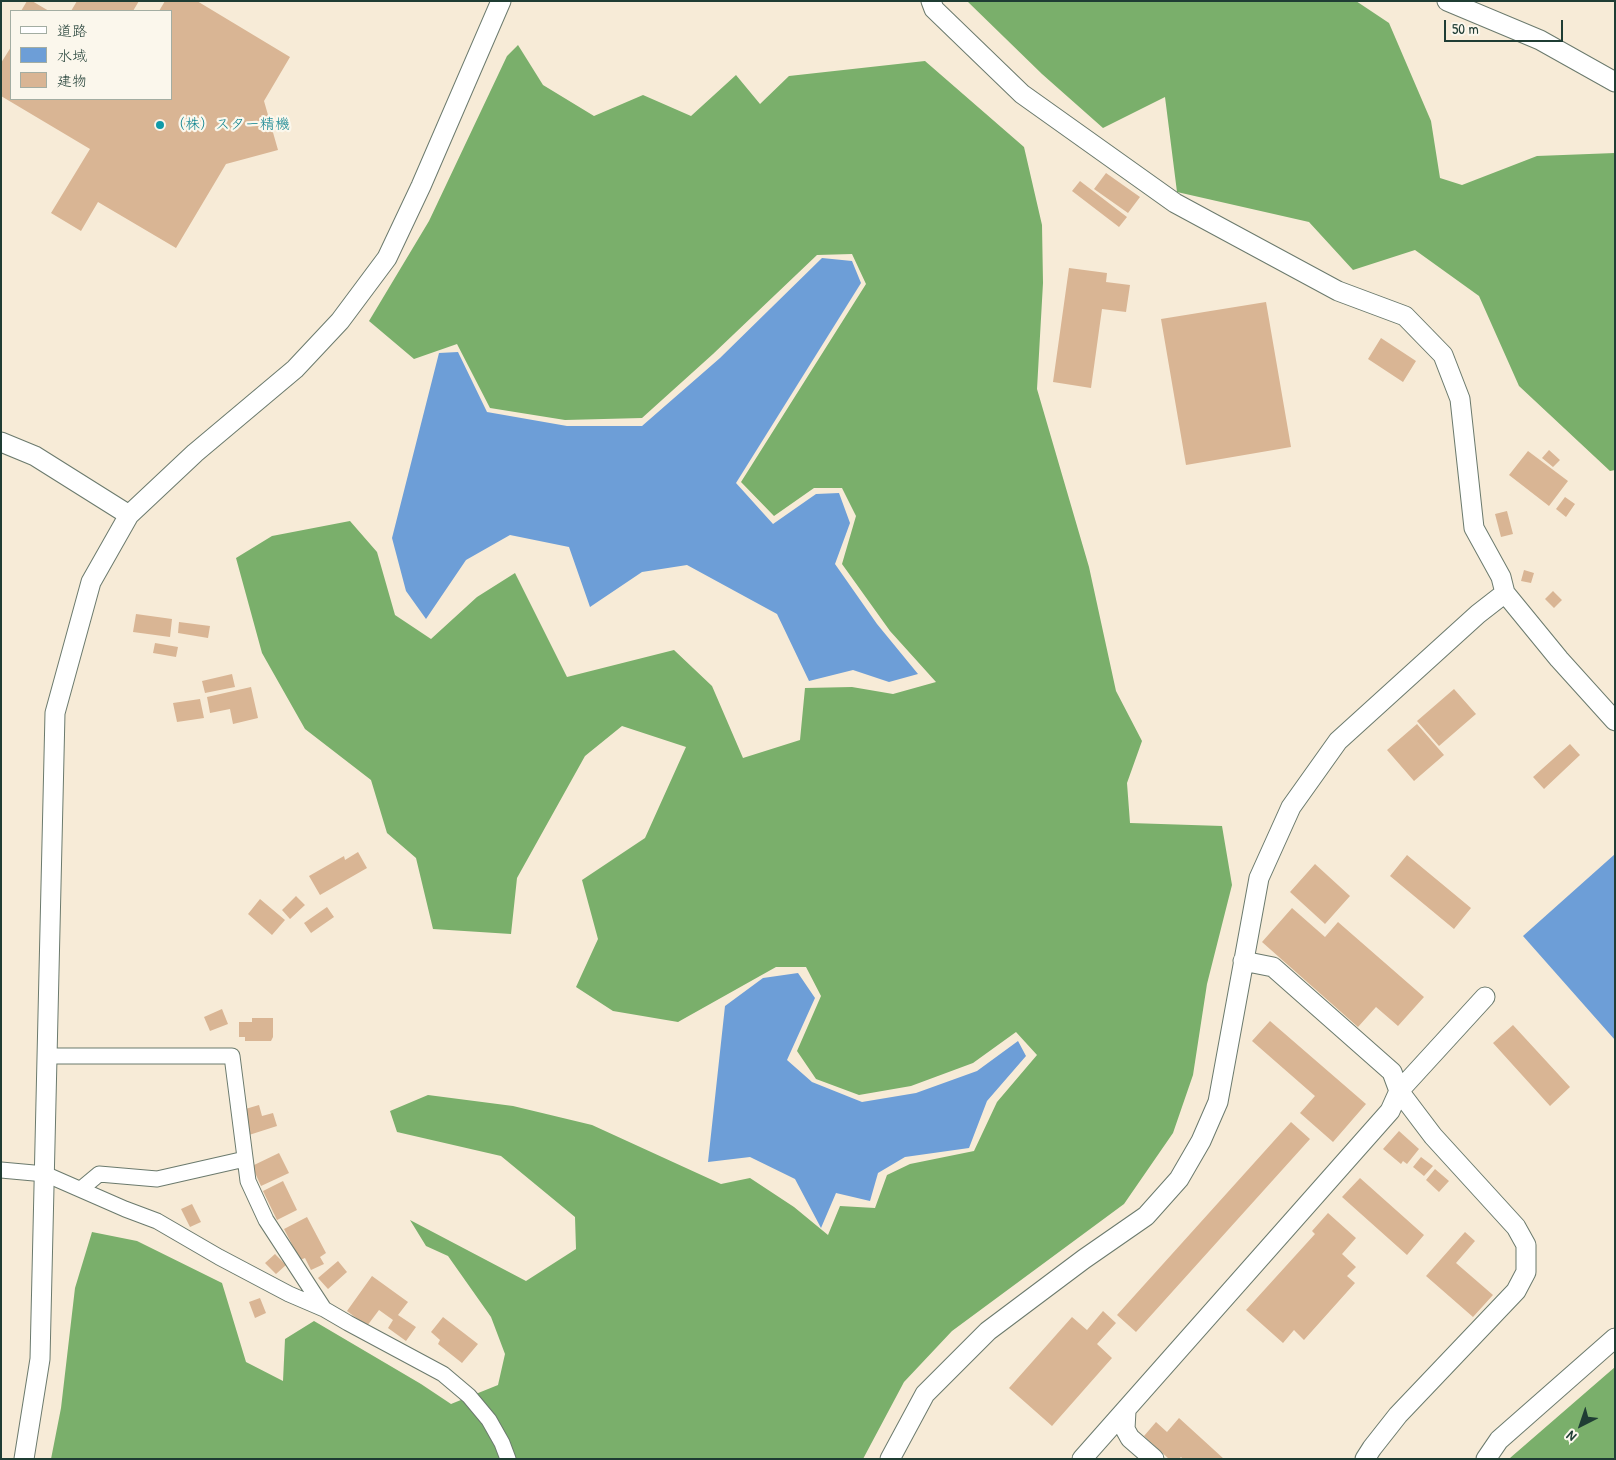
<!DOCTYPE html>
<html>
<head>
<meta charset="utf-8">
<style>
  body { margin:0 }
  #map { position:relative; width:1616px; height:1460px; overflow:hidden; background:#f7ebd7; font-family:"Patrick Hand","Klee One",sans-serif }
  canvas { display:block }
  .frame { position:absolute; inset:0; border:2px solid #1f3d34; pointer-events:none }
  .legend { position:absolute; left:10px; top:10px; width:162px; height:90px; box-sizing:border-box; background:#fbf7ec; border:1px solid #a3ada2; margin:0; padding:6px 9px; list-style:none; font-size:15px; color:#1f3d34 }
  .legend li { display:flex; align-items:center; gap:10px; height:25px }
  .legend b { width:25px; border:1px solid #a3ada2 }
  .north { position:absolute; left:1556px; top:1400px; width:50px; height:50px; -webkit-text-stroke:4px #fbf7ec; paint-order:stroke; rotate:221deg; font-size:14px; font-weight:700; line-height:20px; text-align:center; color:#1f3d34 }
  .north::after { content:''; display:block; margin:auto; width:18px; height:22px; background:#1f3d34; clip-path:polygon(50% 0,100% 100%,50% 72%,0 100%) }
  .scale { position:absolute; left:1444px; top:20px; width:119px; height:22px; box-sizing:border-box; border:2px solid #1f3d34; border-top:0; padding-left:6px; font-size:15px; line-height:18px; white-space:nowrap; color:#1f3d34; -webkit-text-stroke:4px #fbf7ec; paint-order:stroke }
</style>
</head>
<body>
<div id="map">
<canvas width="1616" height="1460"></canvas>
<div class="frame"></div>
<ul class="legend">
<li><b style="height:6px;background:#fff"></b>道路</li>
<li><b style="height:14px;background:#6d9ed7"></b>水域</li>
<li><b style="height:14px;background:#d9b594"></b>建物</li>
</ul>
<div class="north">N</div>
<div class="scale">50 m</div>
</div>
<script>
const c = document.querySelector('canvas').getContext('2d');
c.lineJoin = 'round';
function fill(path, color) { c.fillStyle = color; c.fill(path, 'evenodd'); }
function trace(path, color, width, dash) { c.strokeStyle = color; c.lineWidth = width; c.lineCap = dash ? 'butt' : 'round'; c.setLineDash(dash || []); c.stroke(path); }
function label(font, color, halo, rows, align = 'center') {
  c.font = font + ' "Patrick Hand","Klee One",sans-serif'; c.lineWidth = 4.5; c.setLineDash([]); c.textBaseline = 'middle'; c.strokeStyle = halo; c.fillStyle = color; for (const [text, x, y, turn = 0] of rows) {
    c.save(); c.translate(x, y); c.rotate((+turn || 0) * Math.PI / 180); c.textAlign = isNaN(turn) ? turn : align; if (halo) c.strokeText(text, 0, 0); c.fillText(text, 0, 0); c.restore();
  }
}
const forest = new Path2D(`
  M967 1H1356L1389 23 1431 121 1440 178 1462 185 1537 156 1615 153V470L1610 471 1519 386 1479 296 1415 250 1353 270 1309 222 1177 192 1165 97 1103 128 1042 74Z
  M518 45 543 85 594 116 643 95 691 116 736 75 760 104 789 76 925 61 1024 147 1042 225 1043 283 1037 389 1089 567 1116 691 1142 741 1127 783 1130 823 1222 826 1232 885 1207 984 1193 1075 1173 1133 1124 1204 952 1331 904 1382 863 1459H51L61 1408 75 1288 92 1232 137 1241 222 1283 246 1362 283 1381 285 1339 314 1321 421 1384 451 1404 498 1385 505 1354 491 1317 448 1256 426 1246 410 1220 526 1281 576 1249 575 1217 501 1156 397 1132 390 1111 428 1095 513 1106 592 1125 721 1184 750 1178 794 1207 828 1235 840 1206 875 1208 887 1175 910 1164 974 1151 997 1102 1037 1055 1016 1032 973 1063 911 1086 859 1095 816 1079 797 1051 821 996 806 967H776L678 1022 613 1011 576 987 598 939 582 880 645 838 686 747 622 726 585 756 517 878 511 934 433 929 416 858 387 833 371 780 305 729 262 653 236 558 272 536 350 521 377 552 395 615 431 639 477 597 515 573 567 677 674 650 712 686 743 758 800 740 805 688 852 687 893 694 936 682 890 631 842 564 856 516 842 488H814L774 516 741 482 866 284 852 254 817 255 713 354 642 418 565 420 490 408 457 344 414 359 369 321 429 221 507 56Z
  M1615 1367V1459H1509L1510 1458Z`);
const water = new Path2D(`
  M822 258 852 261 861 283 736 483 773 524 816 494 839 493 850 523 835 564 877 624 918 674 889 682 853 670 809 681 777 614 687 565 642 572 590 607 569 547 510 535 466 560 426 619 406 591 392 538 439 353 458 352 487 412 567 426H642L720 358Z
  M1615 854V1040L1523 936Z
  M798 973 815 998 787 1060 812 1082 862 1102 916 1093 977 1071 1018 1041 1026 1056 987 1101 969 1148 905 1157 878 1173 870 1201 836 1193 821 1228 795 1179 750 1157 708 1162 725 1006 763 978Z`);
const building = new Path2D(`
  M27 1H32L49 11H21Z
  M77 1H139L133 11H71Z
  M165 1H197L290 57 264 101 278 150 226 164 176 248 98 202 81 231 51 213 90 149 1 96V63L11 47V99H171V11H159Z
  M1106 173 1140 197 1128 213 1094 189Z
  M1080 181 1127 217 1119 227 1072 191Z
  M1069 268 1107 273 1106 282 1130 285 1126 312 1102 309 1091 388 1053 382Z
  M1266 302 1291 447 1186 465 1161 319Z
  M1381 338 1416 361 1403 382 1368 359Z
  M1549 450 1560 460 1553 467 1542 458Z
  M1528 451 1568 481 1549 506 1509 475Z
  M1565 497 1575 504 1566 517 1556 509Z
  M1507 511 1513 534 1501 537 1495 514Z
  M1524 570 1534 573 1531 583 1521 581Z
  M1553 591 1562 600 1554 608 1545 599Z
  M136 614 172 619 170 637 133 632Z
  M179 622 210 626 208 638 178 633Z
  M155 643 178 647 176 657 153 653Z
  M232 674 235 687 205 693 202 681Z
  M251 687 258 718 233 724 230 709 210 713 207 697Z
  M1454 689 1476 714 1439 746 1417 721Z
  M200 699 204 718 177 722 173 703Z
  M1417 724 1444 755 1414 781 1387 750Z
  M1570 744 1580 755 1544 789 1533 777Z
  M358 852 367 868 320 895 309 876 344 856 345 860Z
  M1407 855 1471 908 1454 929 1390 876Z
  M1315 864 1350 896 1325 924 1290 892Z
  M296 896 305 905 290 919 282 910Z
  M260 899 285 920 272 935 248 914Z
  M327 907 334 917 311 933 304 923Z
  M1292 908 1325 937 1338 922 1424 997 1398 1026 1376 1007 1358 1027 1262 942Z
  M222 1009 228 1024 210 1031 204 1017Z
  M252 1018H273V1037L271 1041H245V1037H239V1022H252Z
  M1270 1021 1366 1104 1333 1142 1300 1113 1315 1096 1252 1041Z
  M1513 1025 1570 1087 1550 1106 1493 1043Z
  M259 1105 262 1116 273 1113 277 1126 249 1135 242 1110Z
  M1291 1122 1310 1139 1136 1332 1117 1315Z
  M1399 1131 1419 1149 1407 1164 1403 1161 1401 1164 1383 1149Z
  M279 1153 289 1173 261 1186 252 1166Z
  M1421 1157 1433 1166 1424 1176 1413 1167Z
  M1435 1169 1449 1181 1439 1192 1426 1180Z
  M1360 1178 1424 1235 1407 1255 1342 1197Z
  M283 1181 297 1210 277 1220 263 1191Z
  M192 1204 201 1222 190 1227 181 1209Z
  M1328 1213 1356 1238 1342 1254 1356 1267 1347 1276 1355 1283 1304 1340 1294 1330 1283 1343 1246 1310 1315 1234 1312 1231Z
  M307 1217 326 1253 320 1257 324 1264 311 1270 305 1258 300 1260 284 1229Z
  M1465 1232 1475 1241 1456 1263 1493 1295 1473 1317 1426 1276Z
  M275 1254 286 1265 276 1274 265 1263Z
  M338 1261 347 1272 328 1289 318 1278Z
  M372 1276 408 1302 398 1315 416 1327 406 1341 388 1328 393 1320 379 1310 367 1326 347 1311Z
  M260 1298 266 1313 255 1318 249 1302Z
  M1103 1311 1116 1323 1097 1344 1112 1358 1052 1426 1009 1388 1072 1317 1087 1330Z
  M443 1317 478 1344 462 1363 438 1344 440 1340 431 1332Z
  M1179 1418 1224 1459H1183L1181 1457 1179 1459H1169L1144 1436 1156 1422 1167 1432Z`);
const minor = new Path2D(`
  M46 1056H232L248 1181 266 1220 324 1309
  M1 1170 45 1174 125 1209 157 1221 219 1257 289 1294 324 1309 348 1323 443 1374 469 1396 489 1420 502 1443 508 1459
  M81 1189 99 1174 157 1179 245 1159`);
const tertiary = new Path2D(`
  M931 1 934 9 1022 94 1175 203 1338 291 1405 316 1443 355 1460 399 1474 528 1501 577 1505 593 1559 659 1615 721
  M1447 1 1540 40 1615 82
  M1 442 35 456 129 515
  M1126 1411 1125 1429 1130 1438 1154 1459
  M24 1459 40 1359 55 713 91 582 129 515 195 453 295 369 340 321 387 258 421 186 501 1
  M890 1459 925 1394 988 1331 1084 1259 1146 1216 1179 1179 1201 1141 1218 1102 1259 878 1291 807 1338 741 1478 614 1505 593
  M1082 1459 1390 1111 1399 1091 1392 1072 1273 967 1243 961
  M1365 1459 1372 1448 1398 1415 1516 1291 1526 1272V1245L1516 1227 1433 1136 1399 1091 1485 997
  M1486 1459 1499 1440 1615 1338`);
const markers = [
  [160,125,5,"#0f9aa8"]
];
const cultureNames = [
  ["（株）スター精機",170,125]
];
fill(forest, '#7aaf6b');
fill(water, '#6d9ed7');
fill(building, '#d9b594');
trace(minor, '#6b7a6d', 17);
trace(tertiary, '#6b7a6d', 21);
trace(minor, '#fff', 15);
trace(tertiary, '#fff', 19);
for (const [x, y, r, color] of markers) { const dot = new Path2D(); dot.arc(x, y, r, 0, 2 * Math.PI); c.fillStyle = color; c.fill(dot); trace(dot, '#fbf7ec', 2); }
label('15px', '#0d838f', '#fbf7ec', cultureNames, 'left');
</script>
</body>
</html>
